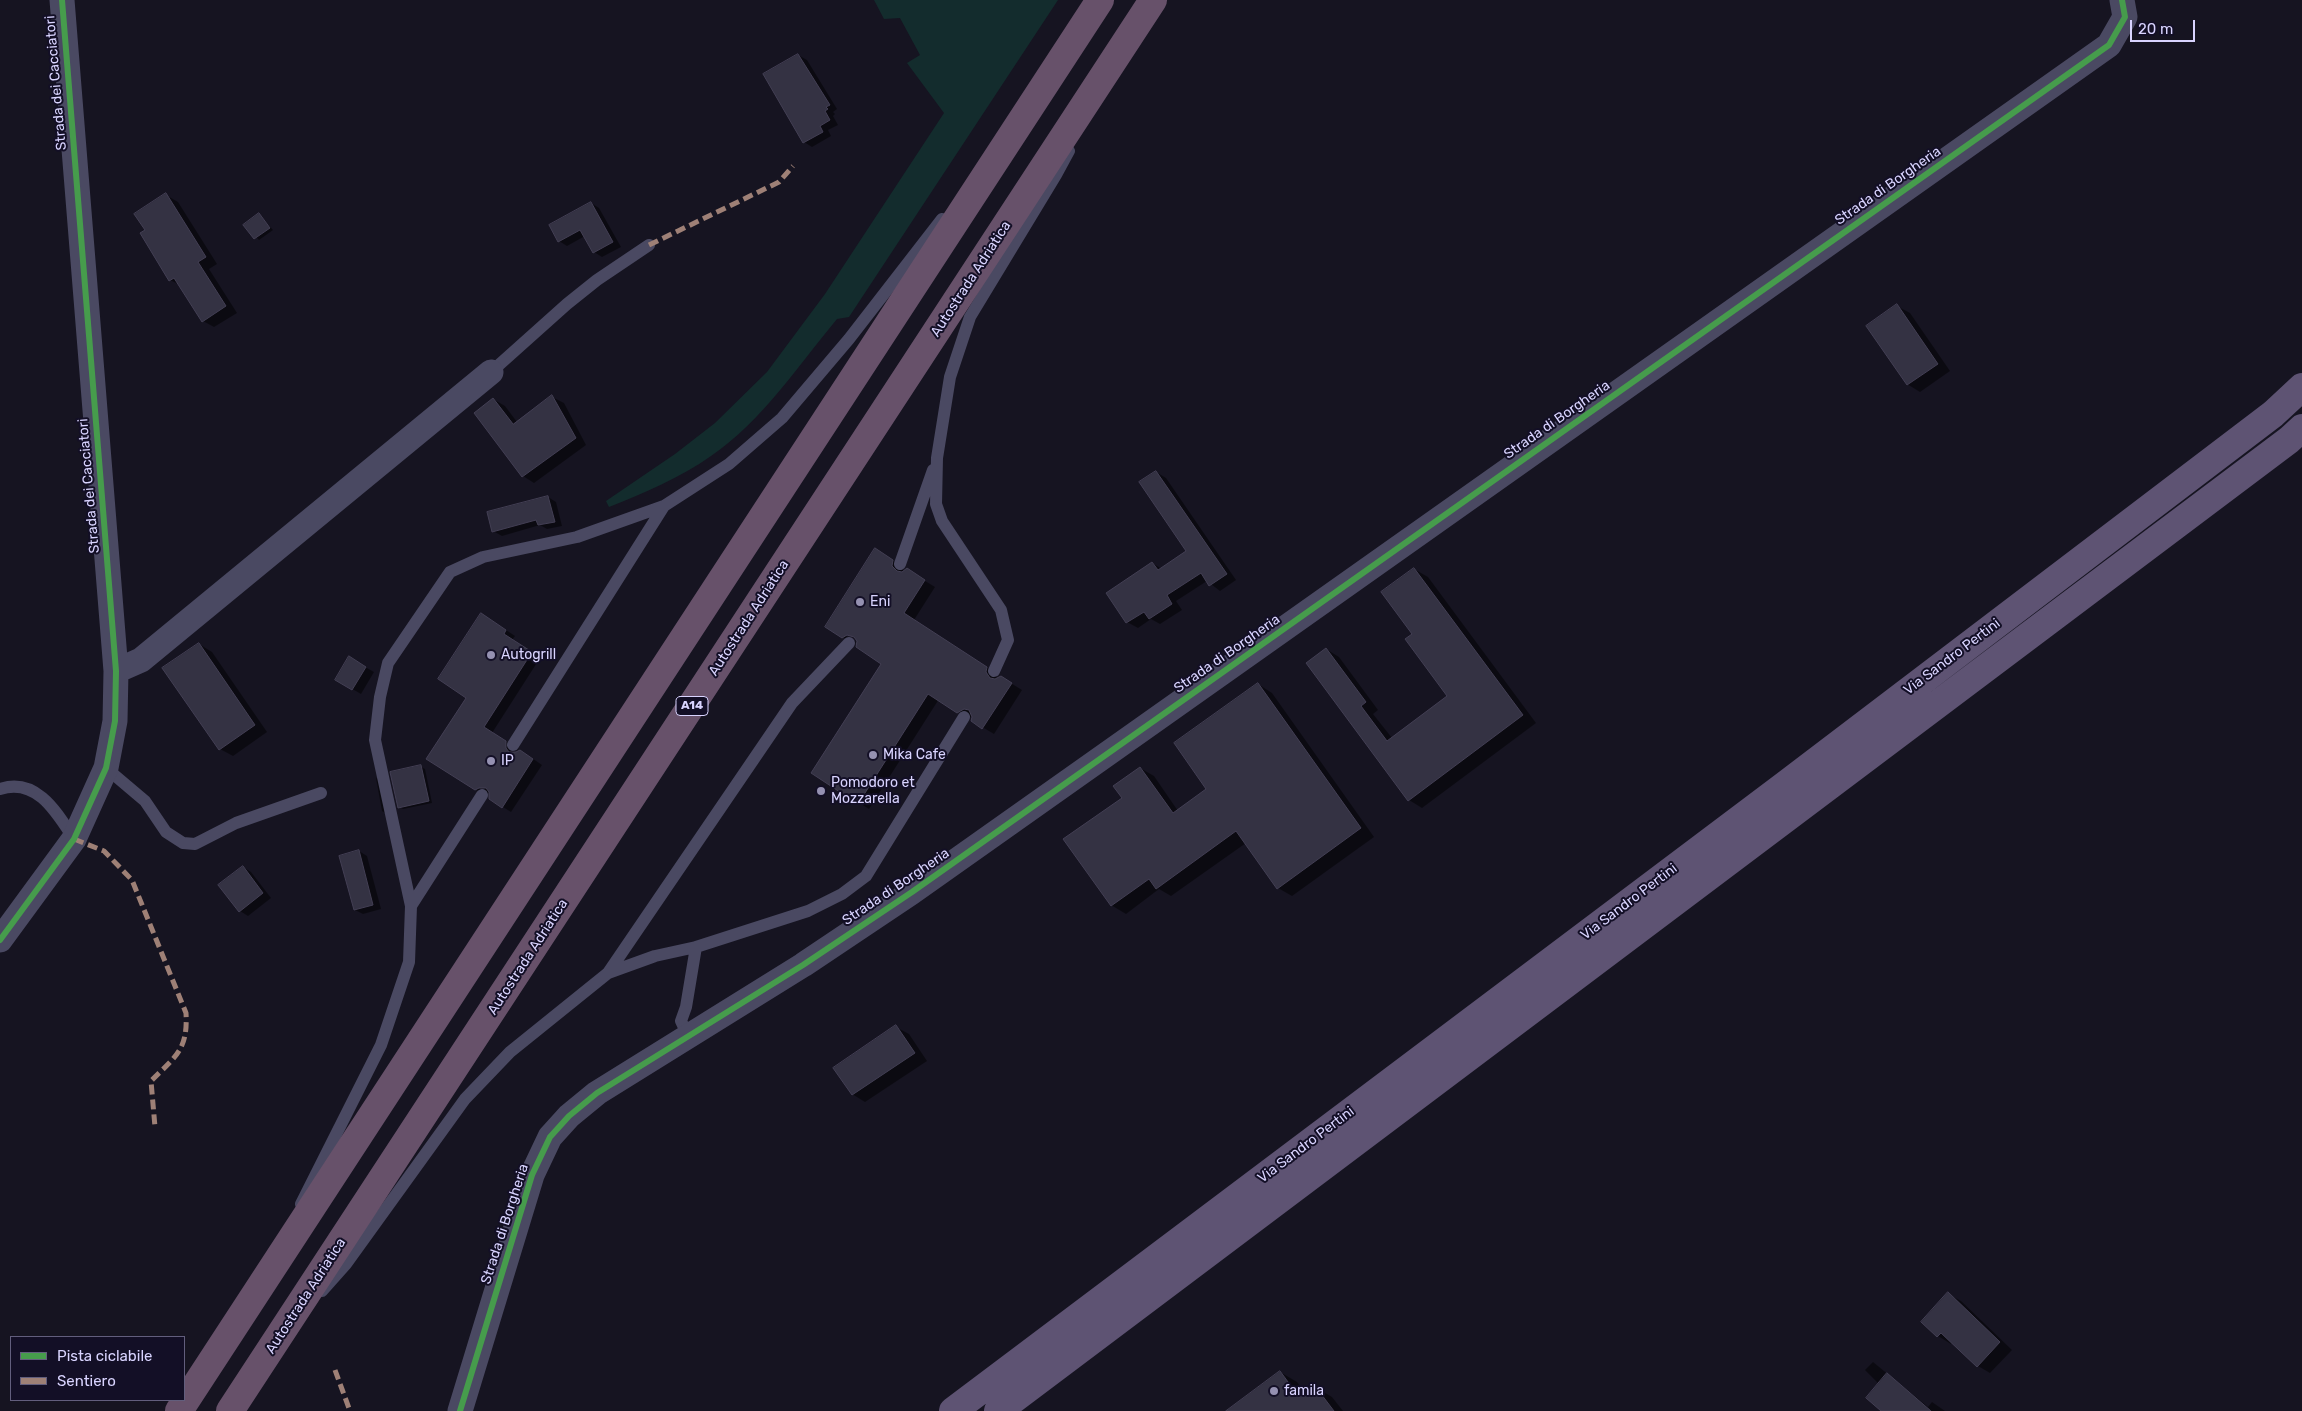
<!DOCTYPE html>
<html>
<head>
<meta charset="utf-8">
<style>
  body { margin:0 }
  #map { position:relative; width:2302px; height:1411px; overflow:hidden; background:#161421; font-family:Rubik,sans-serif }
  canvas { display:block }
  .legend { position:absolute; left:10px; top:1336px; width:175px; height:65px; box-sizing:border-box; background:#130f26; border:1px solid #625e7d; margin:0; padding:6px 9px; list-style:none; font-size:15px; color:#d9d4ff }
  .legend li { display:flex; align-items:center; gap:10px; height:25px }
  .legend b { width:25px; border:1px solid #625e7d }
  .scale { position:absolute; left:2130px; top:20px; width:65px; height:22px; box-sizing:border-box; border:2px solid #d9d4ff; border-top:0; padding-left:6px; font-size:15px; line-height:18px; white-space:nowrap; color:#d9d4ff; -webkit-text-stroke:4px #130f26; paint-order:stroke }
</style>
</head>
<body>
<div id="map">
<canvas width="2302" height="1411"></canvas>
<ul class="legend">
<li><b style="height:6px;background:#469c4c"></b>Pista ciclabile</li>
<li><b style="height:6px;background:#9e8076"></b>Sentiero</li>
</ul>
<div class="scale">20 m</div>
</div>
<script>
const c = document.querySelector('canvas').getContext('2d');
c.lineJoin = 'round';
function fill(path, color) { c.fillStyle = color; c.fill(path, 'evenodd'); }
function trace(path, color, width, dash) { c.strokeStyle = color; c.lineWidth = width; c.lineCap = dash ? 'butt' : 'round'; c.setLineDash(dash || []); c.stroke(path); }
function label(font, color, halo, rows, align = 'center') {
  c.font = font + ' Rubik,sans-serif'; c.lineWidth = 4; c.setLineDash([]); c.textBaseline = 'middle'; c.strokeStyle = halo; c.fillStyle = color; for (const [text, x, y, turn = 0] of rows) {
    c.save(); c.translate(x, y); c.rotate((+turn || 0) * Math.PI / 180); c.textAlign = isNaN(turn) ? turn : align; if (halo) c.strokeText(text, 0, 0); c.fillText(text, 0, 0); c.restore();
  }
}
const green = new Path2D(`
  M874 0H1058L849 317 837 319C798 366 762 421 711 456 680 478 644 493 609 507L606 501 675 454 715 423 767 372 825 294 944 113 907 63 920 55 900 18 884 19Z`);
const shadow = new Path2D(`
  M798 55 807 60 837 109 833 112 835 114 833 116 838 125 828 130 831 136 812 147 804 142Z
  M166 195 178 202 217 264 209 269 237 313 214 327 203 321 180 285 170 280 146 231Z
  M591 203 599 208 621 247 602 257 594 252 585 236 567 246 559 241Z
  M259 215 273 230 259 240 245 225Z
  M1897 306 1910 313 1950 371 1920 392 1907 384Z
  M552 397 564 403 586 445 534 483 523 476 476 413 493 399 505 406 517 422Z
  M1156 472 1166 478 1236 580 1220 591 1207 581 1176 601 1182 610 1160 624 1151 619 1138 628 1127 622 1152 563 1162 569 1188 551Z
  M548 497 556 502 562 526 547 529 540 525 502 536 493 531Z
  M876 550 903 567V573L907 570 935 587 914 620 997 674 996 680 1001 677 1022 690 994 734 972 721 974 715 969 718 939 699 869 809 812 773 883 663 857 646 858 640 842 631 841 633 856 642 854 644 826 627Z
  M1414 569 1428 577 1536 723 1422 808 1409 800 1326 649 1339 657 1378 710 1373 714 1392 738 1448 696 1413 634Z
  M491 620 515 636 512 640 540 658 492 733 515 747 514 754 529 756 542 765 511 812 503 807 491 792 485 795 476 789 468 697Z
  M199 644 212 652 267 732 233 756 220 749Z
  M349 658 374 672 361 694 337 680Z
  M1258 684 1272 693 1374 837 1292 896 1278 888 1246 843 1171 896 1159 889 1126 914 1111 905 1124 799 1140 768 1154 776 1178 811 1208 790Z
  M421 767 425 769 432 803 403 809 399 807Z
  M376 778 378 779 385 813 382 811Z
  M359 851 367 856 381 909 363 914 355 910Z
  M243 867 251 872 271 898 248 916 240 911Z
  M896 1027 909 1034 927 1061 865 1102 852 1094Z
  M1948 1294 1961 1301 2012 1350 1990 1373 1978 1366 1952 1342 1951 1344 1938 1336 1923 1322Z
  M1873 1362 1928 1407 1932 1402 1945 1411H1883L1879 1384 1865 1370Z
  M1280 1372 1297 1382 1306 1394 1315 1387 1332 1397 1343 1411H1228Z`);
const building = new Path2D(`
  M798 54 830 105 826 107 828 109 825 111 830 120 820 126 823 132 803 143 763 74Z
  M166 193 206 257 198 262 226 306 202 322 174 278 169 281 140 233 145 230 134 214Z
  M591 202 613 242 593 253 580 230 558 242 549 225Z
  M259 213 270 228 254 239 243 225Z
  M1897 304 1938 364 1907 385 1866 326Z
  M552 395 576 438 522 477 474 413 493 398 513 424Z
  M1156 471 1227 574 1209 586 1201 573 1167 595 1172 604 1149 619 1144 612 1126 623 1106 593 1152 562 1158 570 1186 551 1139 482Z
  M548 496 555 522 538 525 536 520 492 532 487 512Z
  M875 548 893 560 892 566 897 571 902 572 907 568 925 580 904 613 987 667 986 672 990 678 995 679 1001 676 1012 683 982 729 971 721 972 717 969 710 964 709 957 713 928 694 858 804 811 773 881 664 856 647 857 641 854 637 847 635 842 638 825 627Z
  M1414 568 1523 715 1408 801 1306 663 1326 648 1366 702 1361 706 1387 741 1447 696 1405 639 1412 634 1381 592Z
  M481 613 506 630 504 634 532 652 484 727 506 741V748L509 752H516L520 750 533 759 502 808 489 799V792L486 788H479L475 790 426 759 466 698 438 679Z
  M199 643 255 725 219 750 162 668Z
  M349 656 366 667 352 690 335 680Z
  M1258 683 1361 828 1277 889 1236 831 1156 889 1149 879 1111 906 1063 839 1122 798 1113 786 1140 767 1173 813 1206 789 1174 743Z
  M421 765 429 801 398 808 390 772Z
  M359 850 373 905 354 910 339 856Z
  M243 866 263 893 239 912 218 885Z
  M896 1025 915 1053 852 1095 833 1068Z
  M1948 1292 2000 1342 1977 1367 1941 1333 1937 1337 1921 1322Z
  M1280 1371 1299 1397 1315 1386 1334 1411H1226Z
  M1887 1373 1931 1411H1881L1866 1398Z`);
const service = new Path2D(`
  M491 372 567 304 597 280 649 245
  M900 564 933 470
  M994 671 1008 640 1001 610 942 521 936 504 937 458 950 377 970 317 1056 175 1069 151
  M513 745 664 506
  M106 768 145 801 166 832 183 843 195 844 236 823 321 793
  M0 789C37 777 57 813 74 839
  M411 906 482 795
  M608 973 655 956 696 947 808 911 842 894 866 876 964 717
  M688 1036 681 1021 686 1007 696 947
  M301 1204 381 1045 409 962 411 906 375 740 380 697 388 663 450 572 483 557 577 537 664 506 729 464 782 418 849 339 942 219
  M322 1291 346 1264 465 1099 510 1052 608 973 792 703 849 643`);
const minor = new Path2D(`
  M116 671 141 660 491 372
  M0 940 74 839 106 768 115 721 116 671 62 0
  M460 1411 532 1175 550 1137 569 1116 597 1093 803 965 912 892 2109 45 2125 17 2122 0`);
const primary = new Path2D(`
  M953 1411 1785 785 2273 414 2302 387
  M998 1411 2289 440 2302 428`);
const motorway = new Path2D(`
  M179 1411 1100 0
  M230 1411 1153 0`);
const quiet = new Path2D(`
  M649 245 779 182 793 166
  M74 839 104 851 132 880 186 1013C188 1050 176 1056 151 1081L155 1127
  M335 1370 350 1411`);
const cycleway = new Path2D(`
  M0 940 74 839 106 768 115 721 116 671 62 0
  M460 1411 532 1175 550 1137 569 1116 597 1093 803 965 912 892 2109 45 2125 17 2122 0`);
const markers = [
  [860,602,5,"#9591b1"],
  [491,655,5,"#9591b1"],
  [873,755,5,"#9591b1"],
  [491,761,5,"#9591b1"],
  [821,791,5,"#9591b1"],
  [1274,1391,5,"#9591b1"]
];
const shields = [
  [692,706,32]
];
const shieldNames = [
  ["A14",692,706]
];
const streetNames = [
  ["Strada dei Cacciatori",56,83,-95],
  ["Strada di Borgheria",1888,186,-35],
  ["Autostrada Adriatica",971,279,-57],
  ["Strada di Borgheria",1557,420,-35],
  ["Strada dei Cacciatori",89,486,-95],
  ["Autostrada Adriatica",749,618,-57],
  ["Strada di Borgheria",1227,654,-35],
  ["Via Sandro Pertini",1952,657,-37],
  ["Strada di Borgheria",896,887,-34],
  ["Via Sandro Pertini",1629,902,-37],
  ["Autostrada Adriatica",528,957,-57],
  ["Via Sandro Pertini",1306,1145,-37],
  ["Strada di Borgheria",505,1224,-72],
  ["Autostrada Adriatica",306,1296,-57]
];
const poiNames = [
  ["Eni",870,602],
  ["Autogrill",501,655],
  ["Mika Cafe",883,755],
  ["IP",501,761],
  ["Pomodoro et",831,783],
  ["Mozzarella",831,799],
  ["famila",1284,1391]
];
fill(green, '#132c2d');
fill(shadow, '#0007');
fill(building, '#343243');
trace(building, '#433f54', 1);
trace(service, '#4a4962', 12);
trace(minor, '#4a4962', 25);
trace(primary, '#5e5373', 28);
trace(motorway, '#67516a', 28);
trace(quiet, '#9e8076', 5, [10, 5]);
trace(cycleway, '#469c4c', 6);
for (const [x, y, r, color] of markers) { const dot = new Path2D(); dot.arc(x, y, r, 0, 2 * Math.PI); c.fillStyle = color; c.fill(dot); trace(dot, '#130f26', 2); }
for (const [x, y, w] of shields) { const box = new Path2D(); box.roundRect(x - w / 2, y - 9.5, w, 19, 4); c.fillStyle = '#130f26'; c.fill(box); trace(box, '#d9d4ff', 1); }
label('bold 12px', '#d9d4ff', null, shieldNames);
label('14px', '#d9d4ff', '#130f26', streetNames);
label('14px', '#d9d4ff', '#130f26', poiNames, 'left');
</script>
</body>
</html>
